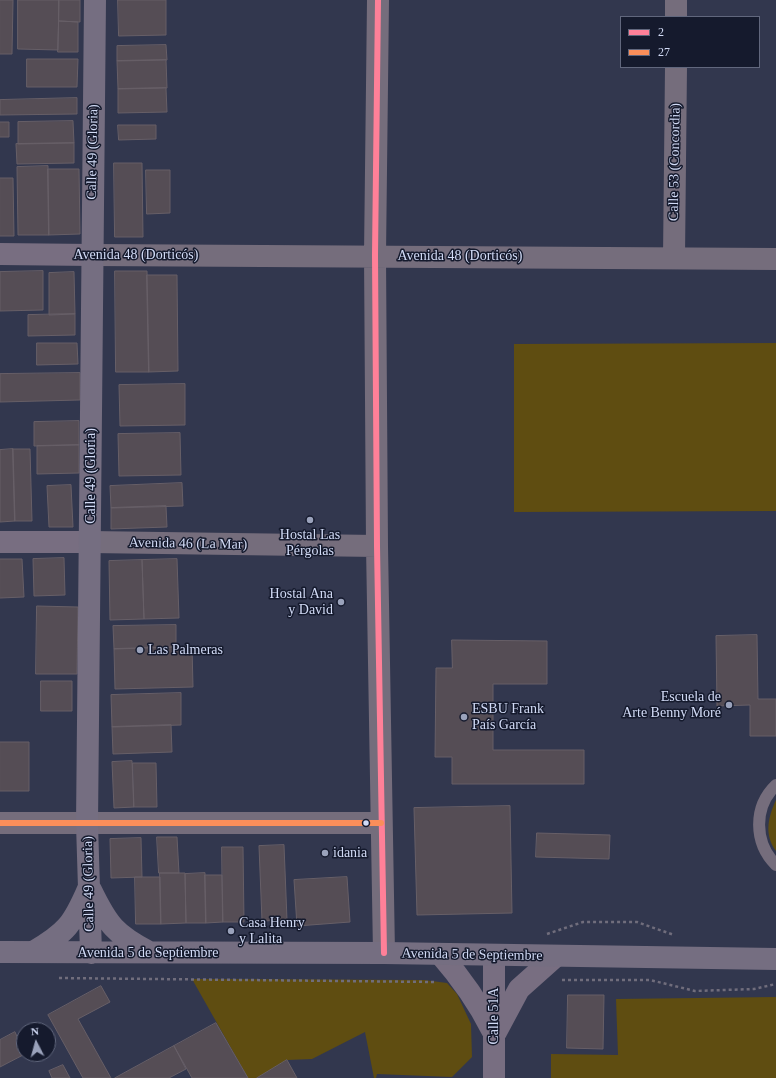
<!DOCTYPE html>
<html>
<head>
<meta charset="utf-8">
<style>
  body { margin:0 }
  #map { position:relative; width:776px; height:1078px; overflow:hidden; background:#32374e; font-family:"Times New Roman",serif }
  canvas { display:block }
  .legend { position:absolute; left:620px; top:16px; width:140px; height:52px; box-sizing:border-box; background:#151a2d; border:1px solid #61677d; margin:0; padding:5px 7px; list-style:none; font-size:12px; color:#d2dbf6 }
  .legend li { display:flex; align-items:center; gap:8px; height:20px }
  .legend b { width:20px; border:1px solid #61677d }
  .north { position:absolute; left:16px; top:1022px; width:40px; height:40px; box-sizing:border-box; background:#151a2d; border:1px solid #61677d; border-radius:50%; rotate:354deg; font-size:11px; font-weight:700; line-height:16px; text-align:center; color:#d2dbf6 }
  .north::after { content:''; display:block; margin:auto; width:14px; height:18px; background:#9aa2bb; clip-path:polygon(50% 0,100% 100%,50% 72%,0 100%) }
</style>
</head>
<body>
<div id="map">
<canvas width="776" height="1078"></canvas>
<ul class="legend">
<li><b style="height:5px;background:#ff8098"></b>2</li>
<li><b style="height:5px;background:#fa8e5a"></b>27</li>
</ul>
<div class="north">N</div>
</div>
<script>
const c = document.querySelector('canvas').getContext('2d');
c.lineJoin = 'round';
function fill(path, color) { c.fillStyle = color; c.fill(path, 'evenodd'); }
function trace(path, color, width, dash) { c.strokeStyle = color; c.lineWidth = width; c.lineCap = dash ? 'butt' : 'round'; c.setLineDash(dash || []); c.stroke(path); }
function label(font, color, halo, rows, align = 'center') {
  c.font = font + ' "Times New Roman",serif'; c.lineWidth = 3; c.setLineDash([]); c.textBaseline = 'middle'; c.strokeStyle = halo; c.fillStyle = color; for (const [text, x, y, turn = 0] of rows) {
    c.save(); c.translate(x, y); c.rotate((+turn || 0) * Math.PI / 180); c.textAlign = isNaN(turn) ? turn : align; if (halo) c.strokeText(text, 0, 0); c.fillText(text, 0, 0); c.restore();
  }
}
const green = new Path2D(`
  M776 343V511L514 512V344Z
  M776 800V851C764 835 768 817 776 800Z
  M192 979 424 980 447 983 457 994 471 1024 472 1057 452 1077 377 1074 376 1078H374L365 1032 312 1059 287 1060 257 1078H248Z
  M776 997V1078H551V1054L618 1055 616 999Z`);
const building = new Path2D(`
  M0 0H13L12 54H0Z
  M18 0H59L58 50 18 49Z
  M59 0H80V22L59 21Z
  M118 0H166V35L119 36Z
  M59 21 78 22V52H58Z
  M166 45 167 60 117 61V46Z
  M27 59H78L77 87H27Z
  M166 60 167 88 118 89 117 61Z
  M166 88 167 112 118 113V89Z
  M77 98V114L0 115V100Z
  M73 121 74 143 18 144V122Z
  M0 122H9V137H0Z
  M118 125H156V139L119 140Z
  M74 143V163L17 164 16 144Z
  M114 163H142L143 237H115Z
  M48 166 49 235H18L17 167Z
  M48 169H79L80 234 49 235Z
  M146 170H170V213L147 214Z
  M0 178H13L14 236H0Z
  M43 271V310L0 311V272Z
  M115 271H147L149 372H116Z
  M74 272 75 314 49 315V273Z
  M147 275H177L178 371 149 372Z
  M75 314V335L28 336V315Z
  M37 343H77L78 364 37 365Z
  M80 373V400L0 402V374Z
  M185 384V425L120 426 119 385Z
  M79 421V445L34 446V422Z
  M180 433 181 475 119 476 118 434Z
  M79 445V473L37 474V446Z
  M13 449 15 521 0 522V450Z
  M13 449H30L32 521H15Z
  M182 483 183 506 111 508 110 486Z
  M71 485 73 527H49L47 486Z
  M166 506 167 527 111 529V508Z
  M64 558 65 595 34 596 33 559Z
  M0 559H22L24 597 0 598Z
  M177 559 179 618 144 619 142 560Z
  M142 560 144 619 110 620 109 561Z
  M37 606 78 607 77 674H36Z
  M176 625V647L114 649 113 626Z
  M757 635 758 699H776V736H750V705L717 706 716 636Z
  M452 640 547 641V684H493V750H584V784H452V757H435L436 668H452Z
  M176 647H192L193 687 115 689 114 649Z
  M41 681H72V711H41Z
  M181 693V725L112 727 111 695Z
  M171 725 172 752 113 754 112 727Z
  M0 742H29V791H0Z
  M132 761 134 807 114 808 112 762Z
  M133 763H156L157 807H134Z
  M510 806 512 913 417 915 414 808Z
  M537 833 610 835 609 859 536 857Z
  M157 837H177L179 873H159Z
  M141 838 142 877 111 878 110 839Z
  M284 845 287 920 262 921 259 846Z
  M222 847H243L244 922H223Z
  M160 873H185L186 923 161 924Z
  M205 873 206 923H186L185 874Z
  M205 875H222L223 922 206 923Z
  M135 877H160L161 924H136Z
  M347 877 350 922 297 926 294 880Z
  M101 986 110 1002 78 1019 111 1078H83L48 1015Z
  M568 995H604L603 1049 567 1048Z
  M216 1023 248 1078H192L174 1046Z
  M15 1032 25 1054 0 1067V1040Z
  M174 1046 186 1069 169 1078H115Z
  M287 1060 297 1078H257Z
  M63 1065 70 1078H52L49 1071Z`);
const path = new Path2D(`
  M547 934 583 922H637L674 935
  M59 978 435 982
  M562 980H650L695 991 754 989 776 984`);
const lane = new Path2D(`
  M776 785C753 807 754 843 776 865`);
const street = new Path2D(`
  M378 0 375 255 377 546 384 953
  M676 17V0
  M92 255 776 259
  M674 257 676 67
  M90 542 377 546
  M0 823H381`);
const secondary = new Path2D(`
  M0 254 92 255
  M0 542H90
  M440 954C461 978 478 1002 492 1030
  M496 1032 519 989 556 956
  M494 1078V955`);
const primary = new Path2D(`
  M91 890C108 925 115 934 149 952
  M0 952 384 953 776 959
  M33 952C66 933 73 924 88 889
  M91 953 87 824 95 0`);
const bus1 = new Path2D(`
  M378 0 375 255 377 546 384 953`);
const bus2 = new Path2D(`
  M0 823H381`);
const markers = [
  [310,520,4,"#9aa2bb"],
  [341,602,4,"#9aa2bb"],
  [140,650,4,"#9aa2bb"],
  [729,705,4,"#9aa2bb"],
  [464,717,4,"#9aa2bb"],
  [366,823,3.5,"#d2dbf6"],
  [325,853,4,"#9aa2bb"],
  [231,931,4,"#9aa2bb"]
];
const streetNames = [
  ["Calle 49 (Gloria)",93,152,-89],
  ["Calle 53 (Concordia)",675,162,-89],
  ["Avenida 48 (Dorticós)",136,255],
  ["Avenida 48 (Dorticós)",460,256],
  ["Calle 49 (Gloria)",91,476,-90],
  ["Avenida 46 (La Mar)",188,544,1],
  ["Calle 49 (Gloria)",89,884,-91],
  ["Avenida 5 de Septiembre",148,953],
  ["Avenida 5 de Septiembre",472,955,1],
  ["Calle 51A",494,1016,-90]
];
const poiNames = [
  ["Hostal Las",310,535,"center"],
  ["Pérgolas",310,551,"center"],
  ["Hostal Ana",333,594,"right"],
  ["y David",333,610,"right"],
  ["Las Palmeras",148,650],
  ["Escuela de",721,697,"right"],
  ["Arte Benny Moré",721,713,"right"],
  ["ESBU Frank",472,709],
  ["País García",472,725],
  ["idania",333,853],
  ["Casa Henry",239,923],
  ["y Lalita",239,939]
];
fill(green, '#5f4d11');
fill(building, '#554d55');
trace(building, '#675f67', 1);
trace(path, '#706d7c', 2.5, [3, 3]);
trace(lane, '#756d7c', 12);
trace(street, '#756d7c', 22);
trace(secondary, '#786e81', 22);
trace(primary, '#756e81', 22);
trace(bus1, '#ff8098', 6);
trace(bus2, '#fa8e5a', 6);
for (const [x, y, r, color] of markers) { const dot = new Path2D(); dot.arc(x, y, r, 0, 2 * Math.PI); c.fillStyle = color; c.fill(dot); trace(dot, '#151a2d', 1.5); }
label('14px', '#d2dbf6', '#151a2d', streetNames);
label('14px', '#d2dbf6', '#151a2d', poiNames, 'left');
</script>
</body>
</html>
